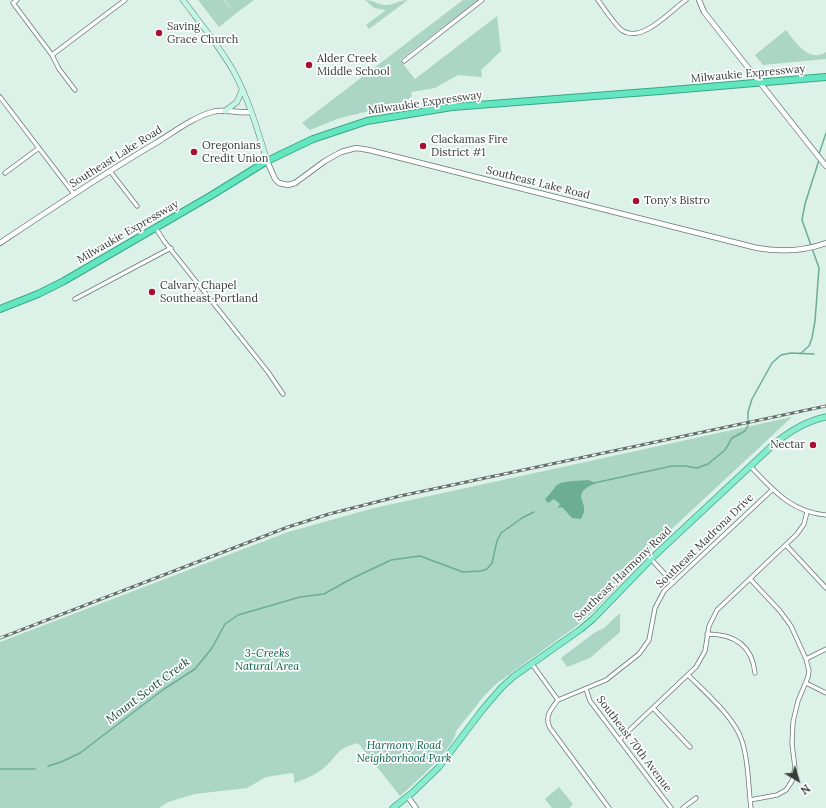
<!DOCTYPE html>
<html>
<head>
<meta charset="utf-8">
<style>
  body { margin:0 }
  #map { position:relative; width:826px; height:808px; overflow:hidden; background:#dcf1e8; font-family:Lora,serif }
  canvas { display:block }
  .north { position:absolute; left:778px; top:760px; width:40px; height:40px; -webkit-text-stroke:3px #fff; paint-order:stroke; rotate:142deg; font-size:11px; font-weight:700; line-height:16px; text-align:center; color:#333c38 }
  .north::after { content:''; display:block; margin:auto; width:14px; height:18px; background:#333c38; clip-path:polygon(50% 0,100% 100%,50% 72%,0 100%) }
</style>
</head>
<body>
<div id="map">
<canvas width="826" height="808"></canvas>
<div class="north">N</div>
</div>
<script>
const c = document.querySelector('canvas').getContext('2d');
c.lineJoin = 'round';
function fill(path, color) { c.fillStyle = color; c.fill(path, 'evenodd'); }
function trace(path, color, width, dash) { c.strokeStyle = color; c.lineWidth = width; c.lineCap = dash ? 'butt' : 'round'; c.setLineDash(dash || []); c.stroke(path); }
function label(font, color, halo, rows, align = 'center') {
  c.font = font + ' Lora,serif'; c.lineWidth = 3.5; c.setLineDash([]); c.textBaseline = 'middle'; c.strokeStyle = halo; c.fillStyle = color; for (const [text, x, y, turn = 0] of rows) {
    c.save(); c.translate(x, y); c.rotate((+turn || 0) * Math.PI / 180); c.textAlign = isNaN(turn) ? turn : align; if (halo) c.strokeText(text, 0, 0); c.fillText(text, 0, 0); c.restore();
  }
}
const green = new Path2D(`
  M198 0H224L235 14 219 27Z
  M225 0H254L235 14Z
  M365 0C374 0 378 5 386 5 394 5 400 0 408 0L369 29 366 25 386 10 374 8Z
  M463 0H478L400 60 415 79 497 16 501 51 481 70 482 77 458 75 435 88 411 92 412 96 403 103 340 118 310 130 302 123Z
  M786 30C796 43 809 63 826 52V59L763 65 755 55Z
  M792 417 648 551 629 572 631 573 596 609 578 625 496 684 484 696 456 731C456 746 413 785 400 796L358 743C337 748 339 754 325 767 316 775 305 779 294 783V775L292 773 266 777 247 788 195 794 168 802 159 808H0V642L288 532 374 508Z
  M620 613V632L590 658 567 667 561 658 594 633 604 628Z
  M559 787 573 804 569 808H552L545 799Z`);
const water = new Path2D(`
  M588 480 596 483C566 496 593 501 581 519L572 518 562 507 558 508 560 504 554 499 548 503 545 499C550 494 552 491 556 486 561 480 580 481 588 480Z`);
const stream = new Path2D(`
  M819 154 826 133
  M800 354 809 346 812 338 815 321 819 268 802 220 805 204 819 160
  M594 483 672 466H685L697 468 708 464 725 450 732 438 745 431 748 425V412L752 399 772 363 781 355 791 353 814 354
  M48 766 61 762 80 753 164 689 195 669 212 648 225 624 238 615 300 597 324 594 349 580 391 560 420 556 463 572 481 571 487 569 492 563 497 541 501 533 522 518 534 512
  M0 769H35`);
const minor = new Path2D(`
  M17 0 13 3 52 55 59 69 75 90
  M598 0C604 8 616 27 623 31 643 43 671 10 686 0
  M52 55 125 0
  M404 61 482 0
  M0 97 74 194
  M110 171 137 206
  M5 173 39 148
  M155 227 164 241 268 372 283 394
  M75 299 171 248
  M750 466C773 490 791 512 826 515
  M786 545 826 588
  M651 559 673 583
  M707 634C733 634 752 644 755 673
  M806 659 826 649
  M532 664 558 700
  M688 675C705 692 735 718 742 741 749 762 748 786 751 808
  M806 683 826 693
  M586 689 590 701 671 808
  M558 700 606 680 639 654 649 640 655 608 664 591 772 490
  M558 700C551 709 544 717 550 728L609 808
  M653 708 690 747
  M619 740 696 667 705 651 709 626 717 610 797 534 804 524 807 512
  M750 800 777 795 786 790 792 781 795 768 792 744 793 722 798 701 808 677 809 671 806 659 791 626 780 611 750 579
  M683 808 696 798`);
const tertiary = new Path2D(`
  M699 0 704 12 826 166
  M267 161 275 179 279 183 288 185 295 183 325 161 341 152 356 148 369 150 757 248C780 252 804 251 826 243
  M0 243C51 209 103 174 156 143 174 132 192 118 212 112 225 108 238 114 251 112
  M408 797 416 808`);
const secondary = new Path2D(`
  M183 0C200 23 220 47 234 72 249 100 258 131 267 161
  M225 111 237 102 242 90`);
const primary = new Path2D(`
  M393 808 412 793 439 767 483 709 502 687 513 677 581 629 593 619 651 559 774 444C790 431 806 421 826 417`);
const trunk = new Path2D(`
  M0 309 38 294 64 281 212 195 267 161 313 139 367 121 452 107 660 91 826 77`);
const rail = new Path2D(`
  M0 638 288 527 329 514 400 496 826 406`);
const markers = [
  [159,33,4,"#a81032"],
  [309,65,4,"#a81032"],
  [423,146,4,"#a81032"],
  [194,152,4,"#a81032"],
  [636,201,4,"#a81032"],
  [152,292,4,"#a81032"],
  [813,445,4,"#a81032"]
];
const poiNames = [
  ["Saving",167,27],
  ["Grace Church",167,40],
  ["Alder Creek",317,59],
  ["Middle School",317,72],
  ["Clackamas Fire",431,140],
  ["District #1",431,153],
  ["Oregonians",202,146],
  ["Credit Union",202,159],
  ["Tony's Bistro",644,201],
  ["Calvary Chapel",160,286],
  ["Southeast Portland",160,299],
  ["Nectar",805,445,"right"]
];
const streetNames = [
  ["Milwaukie Expressway",748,74,-5],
  ["Milwaukie Expressway",425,103,-8],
  ["Southeast Lake Road",116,157,-32],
  ["Southeast Lake Road",538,183,14],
  ["Milwaukie Expressway",128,232,-30],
  ["Southeast Madrona Drive",705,541,-44],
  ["Southeast Harmony Road",623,574,-44],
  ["Southeast 70th Avenue",634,744,53]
];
const parkNames = [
  ["3-Creeks",267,654],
  ["Natural Area",267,667],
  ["Harmony Road",404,746],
  ["Neighborhood Park",404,759]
];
const waterNames = [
  ["Mount Scott Creek",148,691,-37]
];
fill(green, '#abd5c4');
fill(water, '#6bae95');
trace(stream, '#6bae95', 1.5);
trace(minor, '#667971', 5);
trace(tertiary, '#667971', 6);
trace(secondary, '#667971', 6);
trace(primary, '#38a785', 7);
trace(trunk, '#38a785', 8);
trace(minor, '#fff', 3.5);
trace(tertiary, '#fff', 4.5);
trace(secondary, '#c4f6e7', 5);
trace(primary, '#89eccf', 5.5);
trace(trunk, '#62e6bf', 6);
trace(rail, '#636f6a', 3);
trace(rail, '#fff', 1.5, [4.5]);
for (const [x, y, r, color] of markers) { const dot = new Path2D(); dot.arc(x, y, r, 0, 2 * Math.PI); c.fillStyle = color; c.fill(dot); trace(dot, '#fff', 1.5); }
label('11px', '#333c38', '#fff', poiNames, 'left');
label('11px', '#333c38', '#fff', streetNames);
label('italic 11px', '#09634a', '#fff', parkNames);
label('italic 12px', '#134b3a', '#fff', waterNames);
</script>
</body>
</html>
